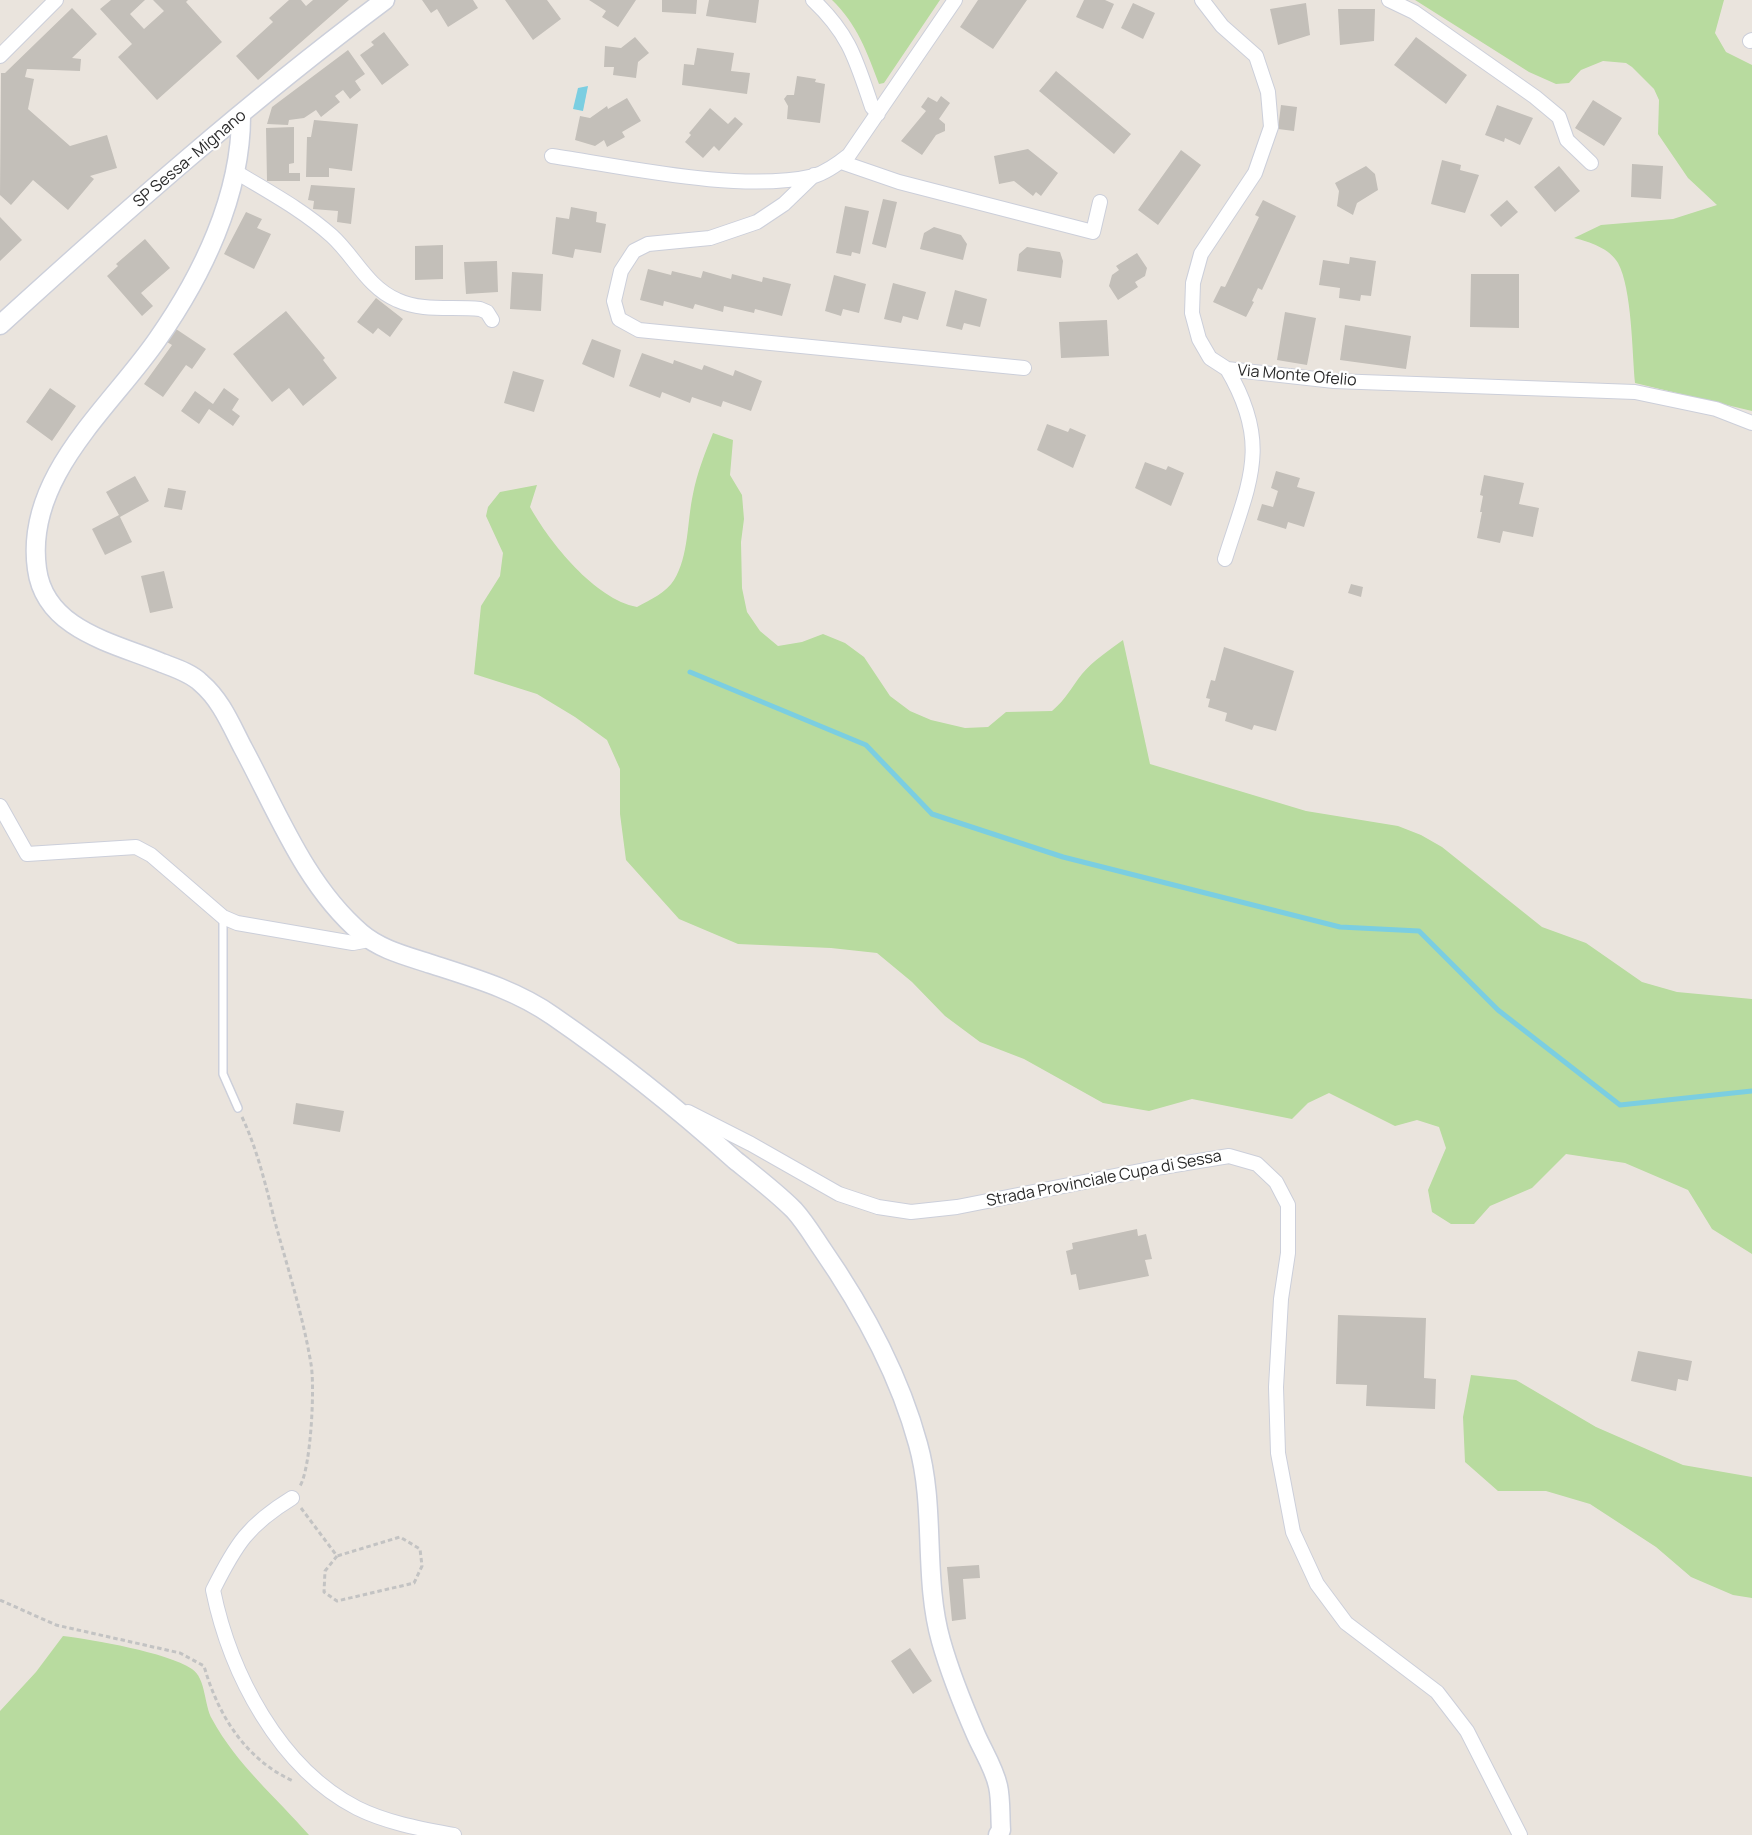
<!DOCTYPE html>
<html>
<head>
<meta charset="utf-8">
<style>
  body { margin:0 }
  canvas { display:block; background:#eae4dd }
</style>
</head>
<body>
<canvas width="1752" height="1835"></canvas>
<script>
const c = document.querySelector('canvas').getContext('2d');
c.lineJoin = 'round';
function fill(path, color) { c.fillStyle = color; c.fill(path, 'evenodd'); }
function trace(path, color, width, dash) { c.strokeStyle = color; c.lineWidth = width; c.lineCap = dash ? 'butt' : 'round'; c.setLineDash(dash || []); c.stroke(path); }
function label(font, color, halo, rows, align = 'center') {
  c.font = font + ' Manrope,sans-serif'; c.lineWidth = 4.5; c.setLineDash([]); c.textBaseline = 'middle'; c.strokeStyle = halo; c.fillStyle = color; for (const [text, x, y, turn = 0] of rows) {
    c.save(); c.translate(x, y); c.rotate((+turn || 0) * Math.PI / 180); c.textAlign = isNaN(turn) ? turn : align; if (halo) c.strokeText(text, 0, 0); c.fillText(text, 0, 0); c.restore();
  }
}
const green = new Path2D(`
  M832 0H940L884 83 879 84C867 52 857 24 832 0Z
  M1415 0H1724L1715 33 1726 52 1752 65V411L1635 383C1632 351 1632 289 1618 263 1609 248 1590 242 1574 238L1601 225 1673 219 1717 205 1688 178 1658 134 1659 100 1654 89 1632 67 1626 63 1603 61 1581 70 1569 83 1556 84 1529 72Z
  M713 433 733 440 730 475 742 495 744 519 741 542 742 588 747 612 760 631 778 646 802 642 823 634 845 643 864 657 890 696 910 711 931 720 965 728 988 727 1006 712 1052 711C1066 699 1071 688 1082 674 1094 660 1108 651 1123 640L1150 764 1306 811 1398 826 1421 835 1442 847 1542 927 1586 943 1642 982 1677 992 1752 999V1254L1712 1229 1688 1190 1625 1163 1566 1154 1532 1188 1490 1206 1474 1224H1451L1432 1212 1428 1190 1446 1148 1439 1127 1417 1120 1395 1126 1329 1093 1308 1103 1292 1119 1192 1099 1149 1111 1103 1103 1024 1059 980 1042 945 1016 912 982 877 953 831 948 738 944 679 919 626 860 620 814V769L607 740 575 717 537 694 474 674 481 606 500 576 503 553 486 516 488 507 500 492 537 485 530 507C550 543 595 599 637 607 650 600 667 592 674 580 689 556 687 521 693 494 697 473 705 453 713 433Z
  M1471 1375 1516 1380 1596 1427 1683 1465 1752 1477V1598L1733 1595 1691 1577 1656 1547 1590 1504 1546 1491H1498L1465 1462 1463 1417Z
  M63 1636C94 1640 166 1652 192 1669 206 1678 204 1705 212 1719 237 1765 276 1797 309 1835H0V1711L36 1672Z`);
const water = new Path2D(`
  M588 86 583 111 573 109 578 88Z`);
const stream = new Path2D(`
  M690 672 866 745 932 814 1063 857 1340 927 1419 931 1498 1010 1620 1105 1752 1091`);
const building = new Path2D(`
  M111 0H145L130 14 144 29 164 11 153 0H188L186 2 222 42 157 100 118 57 132 44 100 9Z
  M289 0H301L306 6 313 0H349L258 80 236 56 273 22 269 18Z
  M422 0H473L478 8 448 27 437 9 431 13Z
  M505 0H547L561 19 533 40Z
  M589 0H636L618 27 602 17 606 11Z
  M662 0H697L696 14 662 12Z
  M709 0H759L756 23 706 16Z
  M978 0H1027L993 49 960 27Z
  M1084 0H1105L1114 4 1103 29 1076 17Z
  M1133 3 1155 13 1143 39 1121 28Z
  M1306 3 1310 35 1278 45 1270 9Z
  M72 8 97 34 72 58 81 59 80 71 27 69 25 77 34 79 28 109 70 146 107 135 117 168 90 176 94 179 68 210 33 180 11 205 0 195 1 73H5Z
  M1338 9H1375L1374 41 1340 45Z
  M384 32 409 65 382 85 360 55 374 45 371 42Z
  M635 37 649 53 638 62 636 78 613 75 614 67H604L605 46 621 48Z
  M1416 37 1467 75 1446 104 1394 65Z
  M697 48 734 53 731 71 750 73 747 94 682 85 684 64 694 65Z
  M348 50 365 74 355 81 361 90 350 99 343 90 335 96 340 102 321 117 316 110 304 118 289 120 288 125 267 124 272 107Z
  M1056 71 1131 134 1114 154 1039 91Z
  M797 76 816 79 815 82 825 84 820 123 787 119 788 106 784 99 787 95H794Z
  M941 96 950 103 939 119 945 124V131L936 135 922 155 901 141 926 111 921 107 928 97 937 102Z
  M627 98 641 121 622 132 625 137 607 147 604 140 595 146 575 140 580 116 590 118 607 106 608 109Z
  M1593 100 1622 118 1604 146 1575 128Z
  M1281 105 1297 107 1294 131 1278 129Z
  M1497 105 1533 118 1520 145 1505 138 1504 142 1485 135Z
  M710 108 728 124 735 117 743 124 719 151 714 146 703 158 685 142 691 135 689 133Z
  M314 120 358 124 352 171 329 168V177H306L307 137H311Z
  M294 127V163L289 164V173H300V181H267L266 128Z
  M1028 149 1058 173 1041 196 1036 192 1033 196 1014 181 999 184 994 156Z
  M1181 150 1201 165 1158 225 1138 210Z
  M1442 160 1461 165 1460 170 1479 175 1465 213 1431 204Z
  M1632 164 1663 166 1661 199 1631 197Z
  M1366 166 1375 174 1378 190 1357 203 1353 215 1337 206 1339 191 1335 183Z
  M1559 166 1580 191 1555 212 1534 187Z
  M311 185 355 188 351 224 337 222 338 211 313 209 314 201 308 200Z
  M883 199 897 202 886 248 872 244Z
  M1263 200 1296 216 1262 290 1258 288 1252 301 1254 302 1246 317 1213 302 1221 286 1225 287 1259 217 1255 215Z
  M1507 200 1518 212 1501 227 1490 215Z
  M845 206 869 211 860 254 852 252 851 256 836 253Z
  M571 207 597 212 596 222 606 224 601 253 575 249 573 258 552 254 556 217 569 219Z
  M246 212 262 219 257 228 271 234 254 269 224 254Z
  M0 217 22 240 0 261Z
  M934 227 961 235 967 244 963 260 920 249 924 233Z
  M145 239 170 268 141 293 153 306 142 316 107 276 118 266 116 264Z
  M443 245V279L415 280V246Z
  M1027 247 1060 252 1063 261 1061 278 1017 271 1019 254Z
  M1137 253 1147 268 1145 276 1135 282 1138 287 1118 300 1109 286 1112 275 1119 270 1116 266Z
  M1350 257 1376 261 1371 296 1361 295 1360 301 1339 298 1340 288 1319 285 1323 260 1349 264Z
  M497 261 498 292 466 294 464 262Z
  M648 269 671 275 672 271 701 278 703 271 731 279 732 274 762 282 763 277 791 284 782 316 755 309 754 313 724 306 723 312 695 304 693 309 664 301 663 306 640 300Z
  M512 272 543 274 541 311 510 309Z
  M1471 274H1519V328L1470 327Z
  M834 275 866 284 859 313 843 309 841 316 825 311Z
  M893 283 926 292 918 320 903 316 901 323 884 319Z
  M955 290 987 299 980 327 964 323 962 330 946 326Z
  M376 298 403 319 390 337 378 328 373 334 357 322Z
  M286 311 325 358 323 360 337 378 303 406 289 388 272 402 233 354Z
  M1285 312 1316 318 1307 365 1277 360Z
  M1107 320 1109 356 1061 358 1059 322Z
  M1345 325 1411 336 1406 369 1340 360Z
  M176 329 206 349 192 369 186 365 163 397 144 384 172 345 167 342Z
  M592 339 621 350 614 378 582 364Z
  M642 353 673 364 674 360 702 370 704 365 733 376 735 370 762 381 751 411 723 401 721 407 692 397 690 403 662 392 660 398 629 386Z
  M513 371 544 380 534 412 504 403Z
  M50 388 76 406 52 441 26 422Z
  M224 388 239 399 232 410 240 416 233 426 209 409 199 424 181 411 195 391 213 404Z
  M1047 424 1068 432 1070 428 1086 435 1073 468 1037 450Z
  M1145 462 1166 470 1168 466 1184 473 1171 506 1135 488Z
  M1276 471 1300 478 1297 487 1315 492 1304 527 1288 522 1286 529 1257 520 1262 504 1273 507 1278 491 1271 488Z
  M1484 475 1524 483 1519 504 1539 508 1533 537 1503 531 1500 543 1477 538 1482 512H1480L1483 496 1480 495Z
  M135 476 149 501 120 517 132 542 105 555 92 529 119 515 106 492Z
  M168 488 186 491 182 510 164 507Z
  M164 571 173 608 150 613 141 576Z
  M1351 584 1363 587 1361 597 1348 593Z
  M1224 647 1294 671 1276 731 1254 725 1252 730 1225 721 1227 713 1208 707 1210 699 1206 698 1211 680 1215 681Z
  M296 1103 344 1111 340 1132 293 1124Z
  M1137 1229 1138 1236 1146 1234 1152 1259 1145 1260 1149 1276 1079 1290 1076 1274 1071 1275 1066 1251 1073 1249 1072 1243Z
  M1338 1315 1426 1318 1424 1378 1436 1379 1435 1409 1366 1406 1367 1385 1336 1384Z
  M1638 1351 1692 1361 1688 1381 1678 1379 1676 1391 1631 1381Z
  M979 1565 980 1578 963 1579 966 1619 952 1621 947 1567Z
  M910 1648 932 1681 913 1694 891 1661Z`);
const path = new Path2D(`
  M242 1117C258 1151 266 1187 275 1222 288 1269 303 1316 311 1364 315 1386 311 1468 300 1486
  M301 1508 337 1556 325 1571 324 1592 337 1601 414 1583 422 1566 420 1549 400 1537 337 1556
  M0 1600 56 1625 180 1653 204 1666C218 1715 245 1759 293 1781`);
const service = new Path2D(`
  M223 917V1074L238 1108`);
const minor = new Path2D(`
  M813 0C850 35 856 60 872 107L878 114
  M1202 0 1222 26 1256 56 1268 92 1271 127 1255 173 1201 254 1193 283 1192 313 1199 339 1210 358 1227 369 1334 381 1635 392 1716 409 1752 423
  M1389 0 1414 12 1535 97 1559 117 1567 140 1591 163
  M1750 41 1752 40
  M0 56 56 0
  M552 156C626 167 741 193 814 176 827 172 839 163 849 155L955 0
  M841 162 899 182 1093 232 1100 202
  M236 172C269 192 303 210 332 236 355 257 367 287 397 300 423 312 452 306 480 309L487 312 492 320
  M814 175 784 204 757 222 710 238 648 244 634 251 621 271 614 301 619 319 639 330 1024 368
  M1225 559C1249 482 1272 445 1227 369
  M0 806 27 854 136 847 151 855 223 917 237 923 353 943 369 940
  M688 1112 751 1144 839 1194 878 1207 911 1212 957 1207 1150 1169 1229 1156 1257 1164 1276 1182 1288 1205V1253L1281 1299 1276 1387 1278 1453 1293 1532 1317 1584 1346 1623 1437 1692 1467 1731 1520 1835
  M292 1498C248 1525 236 1544 213 1590 230 1673 279 1768 357 1808 387 1823 422 1829 454 1835`);
const tertiary = new Path2D(`
  M241 116C241 196 202 276 157 340 110 408 24 477 37 569 45 630 114 643 162 663 175 668 191 673 201 683 221 700 231 725 243 748 277 811 305 885 361 933 381 950 407 956 431 964 474 978 516 990 553 1016 617 1060 677 1108 735 1160 755 1176 776 1192 794 1210 804 1221 812 1234 820 1246 861 1305 899 1374 918 1444 936 1508 923 1578 941 1641 950 1673 963 1705 976 1735 983 1751 994 1768 998 1786 1001 1799 1000 1816 1001 1830L998 1835
  M0 325C124 212 251 100 385 0`);
const streetNames = [
  ["SP Sessa- Mignano",190,159,-40],
  ["Via Monte Ofelio",1297,376,5],
  ["Strada Provinciale Cupa di Sessa",1104,1179,-11]
];
fill(green, '#b8db9f');
fill(water, '#7bcee1');
trace(stream, '#7bcee1', 5);
fill(building, '#c3bfb9');
trace(service, '#cccfda', 10);
trace(minor, '#cccfda', 16);
trace(tertiary, '#cccfda', 21);
trace(path, '#c3c3c3', 3, [4.5, 3]);
trace(service, '#fff', 7);
trace(minor, '#fff', 14);
trace(tertiary, '#fff', 18);
label('16px', '#2a2a2a', '#fff', streetNames);
</script>
</body>
</html>
